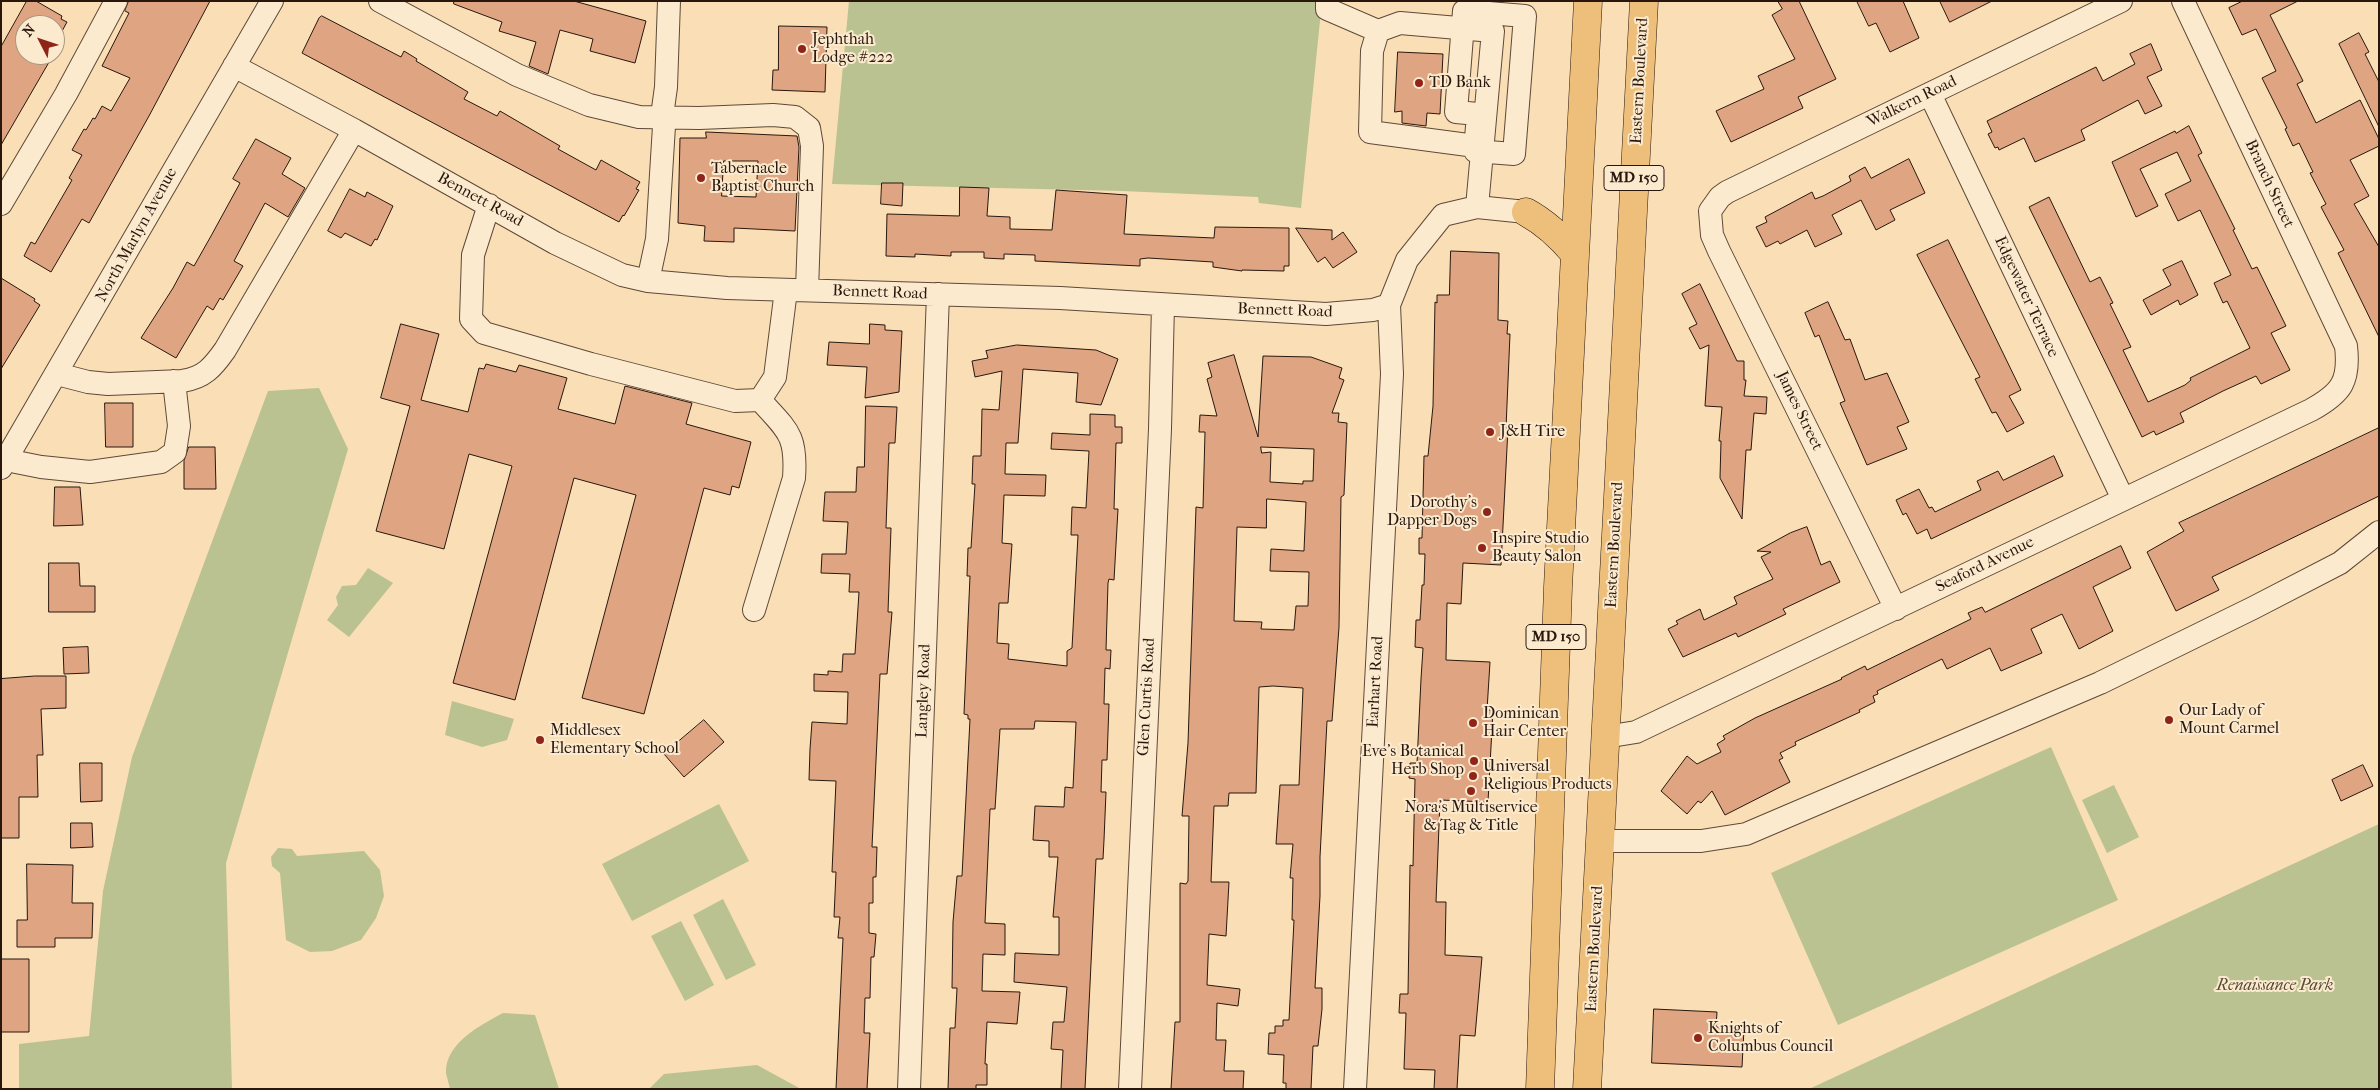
<!DOCTYPE html>
<html>
<head>
<meta charset="utf-8">
<style>
  body { margin:0 }
  #map { position:relative; width:2380px; height:1090px; overflow:hidden; background:#fadeb5; font-family:"IM FELL French Canon",serif }
  canvas { display:block }
  .frame { position:absolute; inset:0; border:2px solid #29170e; pointer-events:none }
  .north { position:absolute; left:15px; top:15px; width:50px; height:50px; box-sizing:border-box; background:#fceacf; border:1px solid #a89682; border-radius:50%; rotate:311deg; font-size:14px; font-weight:700; line-height:20px; text-align:center; color:#29170e }
  .north::after { content:''; display:block; margin:auto; width:18px; height:22px; background:#8f2418; clip-path:polygon(50% 0,100% 100%,50% 72%,0 100%) }
</style>
</head>
<body>
<div id="map">
<canvas width="2380" height="1090"></canvas>
<div class="frame"></div>
<div class="north">N</div>
</div>
<script>
const c = document.querySelector('canvas').getContext('2d');
c.lineJoin = 'round';
function fill(path, color) { c.fillStyle = color; c.fill(path, 'evenodd'); }
function trace(path, color, width, dash) { c.strokeStyle = color; c.lineWidth = width; c.lineCap = dash ? 'butt' : 'round'; c.setLineDash(dash || []); c.stroke(path); }
function label(font, color, halo, rows, align = 'center') {
  c.font = font + ' "IM FELL French Canon",serif'; c.lineWidth = 4; c.setLineDash([]); c.textBaseline = 'middle'; c.strokeStyle = halo; c.fillStyle = color; for (const [text, x, y, turn = 0] of rows) {
    c.save(); c.translate(x, y); c.rotate((+turn || 0) * Math.PI / 180); c.textAlign = isNaN(turn) ? turn : align; if (halo) c.strokeText(text, 0, 0); c.fillText(text, 0, 0); c.restore();
  }
}
const green = new Path2D(`
  M849 1H1322L1301 208 1259 203 1258 197 1122 191 832 184Z
  M319 388 348 449 226 863 232 1089H19V1044L89 1036 103 891 132 757 268 391Z
  M368 568 393 583 349 637 327 620 338 605 336 597 342 586 356 585Z
  M452 701 514 719 507 740 482 747 445 735Z
  M2051 747 2118 900 1838 1025 1771 873Z
  M2114 785 2139 837 2107 853 2082 800Z
  M719 804 749 861 632 921 602 864Z
  M2379 824V1089H1809Z
  M278 848 292 849 297 856 364 851 380 870 384 896 376 918 361 940 332 951 310 952 286 940 280 873 272 866 271 857Z
  M723 899 756 965 726 980 693 915Z
  M681 921 714 985 685 1001 651 936Z
  M503 1013 535 1015 559 1089H450C449 1084 447 1078 446 1073 445 1043 481 1025 503 1013Z
  M757 1065 801 1089H649L664 1074Z`);
const building = new Path2D(`
  M27 1H36L62 16 61 19 67 22 55 44V25H25V55L52 57 1 145V47Z
  M129 1H210L149 116 89 223 82 219 51 272 24 256 31 242 35 244 72 180 69 178 82 155 72 150 84 129 86 130 93 118 95 119 102 106 111 111 130 78 102 66 129 13 125 11Z
  M454 1H574L646 21 635 63 590 51 593 39 560 30 548 74 529 66 536 42 499 31 502 22 454 4Z
  M1778 1H1799L1836 79 1798 97 1803 108 1731 142 1716 111 1764 89 1758 76 1795 59 1772 15 1782 9Z
  M1857 1H1903L1919 38 1890 52 1876 23 1869 26Z
  M1940 1H1992L1950 22Z
  M2243 1H2298L2270 15 2303 81 2297 84 2316 123 2360 100 2379 139V146L2350 160 2369 196 2354 204 2379 247V337L2338 253 2344 250 2321 207 2326 204 2310 173 2313 172 2299 143 2293 146 2285 129 2287 128 2262 78 2276 71 2256 29 2242 35 2229 8Z
  M322 16 401 57 404 51 417 59 416 61 468 92 464 99 497 116 500 111 560 146 558 149 596 170 601 160 640 182 636 189 639 190 624 216 623 215 619 222 302 53 319 18Z
  M779 26 827 27 825 92 772 90 773 70H778Z
  M2359 33 2369 52 2365 54 2379 82V127L2339 44Z
  M2151 44 2162 70 2147 77 2162 106 2145 114 2138 100 2081 130 2085 140 2035 162 2024 138 1999 150 1998 147 1995 148 1988 134 1992 132 1987 121 2096 67 2103 81 2135 64 2130 54Z
  M1398 52 1443 54 1440 114 1427 113 1426 126 1402 123V111L1395 112Z
  M2189 126 2202 153 2198 155 2235 229 2233 230 2252 269 2257 267 2286 326 2271 333 2290 370 2261 384 2256 376 2223 391 2180 413 2184 422 2156 435 2154 431 2142 437 2029 207 2049 197 2090 282 2100 277 2113 303 2110 304 2131 347 2123 350 2148 402 2185 385 2191 380 2190 378 2250 348 2227 301 2223 303 2214 283 2231 275 2200 210 2178 221 2165 194 2191 181 2177 152 2140 169 2158 206 2136 217 2112 162 2175 131 2176 133Z
  M706 132 797 136 799 147 795 231 734 228V242L704 241 705 226 678 223 680 138H706ZM724 161H758L756 197 722 196Z
  M256 139 291 158 282 174 305 188 288 217 265 203 234 261 243 266 223 300 220 298 213 310 207 306 176 358 141 338 173 288 187 262 194 266 211 236 240 183 233 179Z
  M1909 159 1925 193 1890 210 1895 220 1876 230 1861 200 1832 215 1842 234 1815 247 1807 230 1780 244 1778 241 1766 247 1756 227 1767 222 1765 217 1812 192 1815 199 1823 196 1851 181 1849 176 1865 167 1871 178Z
  M882 183H903L902 206 881 204Z
  M960 187 989 188 987 216 1010 217V229L1052 230 1056 190 1127 195 1124 234 1214 238 1215 227 1289 228V266H1284V271L1242 270V271L1213 267V262L1148 258 1140 259V266L1035 261V255L1004 254V259L984 258V252H951V256L915 254V257L886 256 887 214 959 216Z
  M350 189 365 197 367 192 393 206 377 240 375 239 371 246 345 233 341 238 328 231Z
  M1296 228 1332 230V240L1343 232 1357 252 1333 268 1325 257 1318 262Z
  M1948 240 2021 390 2009 396 2024 423 2007 432 1996 412 1992 413 1975 379 1980 377 1917 255Z
  M1451 251 1499 253 1498 320 1508 321 1507 334H1510L1506 428H1508L1501 565 1463 563 1461 604 1447 603 1446 660 1490 662 1487 710H1493L1488 802 1440 800 1436 902H1446L1445 955 1482 957 1475 1036 1460 1035 1457 1089H1434L1435 1070 1404 1069 1406 1013H1399L1400 994H1408L1410 865 1413 866 1415 779 1409 778 1410 763H1417L1421 679 1423 648 1415 647 1416 620H1420L1422 585H1424L1425 554H1419V538H1422L1424 456H1428L1433 406 1435 302 1437 303V295H1449Z
  M2182 261 2198 295 2180 305 2178 300 2151 315 2143 300 2171 285 2163 270Z
  M1 278 35 299 34 301 40 305 1 369Z
  M1700 284 1737 361H1744V380H1746L1744 396 1767 397 1766 414 1754 413 1751 450H1746L1742 519 1720 478 1721 441H1719L1722 407 1705 406 1709 345 1700 349 1689 328 1697 324 1682 294Z
  M1828 302 1845 340 1850 339 1865 380 1887 373 1909 422 1897 427 1907 449 1867 465 1840 403 1845 401 1819 335 1815 337 1805 313Z
  M401 324 439 334 421 400 468 412 479 368 484 369 486 364 516 372 519 365 567 378 558 409 615 424 625 386 692 403 686 424 751 442 739 488 732 486 730 495 704 488 644 714 582 698 636 495 574 478 515 700 453 683 512 466 469 454 444 549 376 531 410 406 381 398Z
  M870 324 885 325V330L902 331 899 392 865 398 867 367 827 365 829 342 869 344Z
  M1017 345 1096 350 1118 359 1101 405 1076 402 1078 373 1023 369 1018 443H1006L1005 474 1046 475 1045 496 1004 495 1002 543 1012 544 1008 603H999L997 643 1009 644 1008 659 1067 666V651L1072 648 1078 535H1071L1072 507 1086 508 1089 451 1051 449 1052 433 1090 435V414L1115 415V427H1122V443H1116L1114 509H1118L1114 580 1109 579 1108 583 1106 650H1111L1110 669 1105 668 1104 704H1109L1107 760H1102L1101 792H1106L1104 840 1103 859H1096L1085 1089H1061L1063 1050 1051 1049 1053 1022H1064L1067 987 1014 982 1015 953 1059 955V917H1053L1058 857H1049V841L1033 840 1035 806 1064 807 1065 787 1073 788 1076 722 1035 721 1034 729H1000L995 809H990L985 923 1005 924V955L983 954 982 991 1020 992 1017 1024 987 1022 985 1064H987V1085H976V1089H948L950 1028H955L957 988H952L953 922 957 876H962L970 719H968V715L964 714 970 576H967L968 548H971L975 484H972L973 456H981L982 409 999 410 1002 371 975 377 972 361 988 358 986 351Z
  M1234 355 1258 437 1263 356 1311 357 1342 368 1339 378 1344 380 1332 413H1339L1338 422 1347 423 1344 495 1341 497 1339 627 1332 721H1327L1320 857V896L1315 988H1322V1009L1318 1046H1313L1311 1089H1286V1083H1283L1284 1055 1268 1054 1269 1033H1275V1026H1283V1020H1289L1294 920H1292L1293 878H1290L1293 844H1276L1280 785H1299L1303 688 1273 686 1259 687 1256 793H1229L1228 806H1214L1211 882H1229L1226 936 1209 934 1207 985 1240 989 1238 1006 1217 1003 1216 1040H1226L1224 1071H1244L1243 1089H1171L1175 1022H1180V883L1186 884 1188 881 1189 816H1182L1188 743 1196 507 1203 508 1205 432H1199L1200 415 1217 416 1207 379 1212 377 1208 363ZM1261 447 1314 449 1313 481H1303V484L1270 482 1271 452 1262 453ZM1267 499 1306 502 1304 551 1271 549 1270 571 1309 572 1308 606H1296L1294 630 1261 629 1262 622 1234 621 1237 527 1266 528Z
  M105 403H133V447H106Z
  M866 406 897 407 895 443H889L886 528H891L888 612H892L887 674H880L872 847H877L876 877H873V903H869V933L876 934 874 957H871L870 998H865L864 1033H870L867 1089H836L843 938H838L840 917H834L836 872H832L836 781 809 780 810 749 812 722 847 724 848 692 814 691V674L828 675V671L842 672 843 654H855L859 592H849L850 574 821 573 822 554H846L848 522 823 521 825 492H856L857 467H864Z
  M2379 428V496L2212 577 2219 590 2176 611 2147 552 2184 531 2179 523Z
  M189 447H215L216 489H184V461Z
  M2054 456 2063 476 1931 539 1927 529 1917 534 1906 513 1903 515 1896 500 1919 489 1929 508 1932 507 1935 512 1981 490 1977 481 1998 471 2003 480Z
  M55 487H80L83 525 54 526Z
  M1807 527 1821 565 1830 561 1840 582 1783 609 1786 614 1738 637 1736 633 1683 657 1668 629 1678 624 1676 621 1700 609 1704 620 1737 604 1734 597 1773 579 1761 557 1771 552 1757 551 1790 533Z
  M2121 546 2131 568 2093 587 2113 631 2079 649 2062 614 2031 629 2042 653 2001 671 1990 648 1947 669 1942 659 1877 691 1878 694 1873 696 1875 702 1859 710 1860 712 1795 742 1796 745 1780 753 1783 758 1779 760 1790 782 1725 815 1712 791 1701 803 1698 801 1687 814 1661 791 1687 756 1697 764 1721 752 1717 744 1725 739 1723 736 1755 718 1842 679 1841 678 1865 666 1867 670 1971 619 1968 613 1982 607 1985 612Z
  M49 563H79L80 586H95V612H49Z
  M88 647 89 673 64 674 63 648Z
  M35 676H66V708L41 709 43 755H37L38 797H19V838H1V679Z
  M704 720 724 742 684 777 664 754Z
  M80 763H102V801L81 802Z
  M2363 765 2373 786 2341 801 2332 780Z
  M71 823H92L93 847 71 848Z
  M27 864 73 865 72 903H93L92 938H55V947H17V920H27Z
  M1 959H29V1032H1Z
  M1654 1009 1717 1012 1716 1027 1744 1029 1742 1067 1652 1063Z`);
const minor = new Path2D(`
  M380 1 517 75 589 105 639 117 699 118 773 115 795 117 809 128 812 146 807 290
  M1327 1V9L1378 31 1400 23 1493 31 1477 207
  M1464 11 1525 16 1514 154 1475 151 1478 114 1456 112Z
  M1378 31 1372 51 1370 132 1483 147
  M234 66 354 130 555 243 622 275 648 281 727 288 1060 298 1326 314 1373 310 1389 305 1407 260 1443 215 1477 207 1526 212
  M1930 94 2123 499
  M1 204 66 94 116 1
  M489 205 473 255 471 319 484 333 591 364 735 401 760 400 775 377 786 290
  M648 281 657 239 664 126 662 116 666 87 669 1
  M57 374 88 382 108 384 182 381C204 378 213 367 225 350L354 130
  M6 460 41 467 90 472 161 462 175 452 179 426 174 381
  M1 468 272 1
  M1896 609 1719 251 1712 235 1710 211 1720 197 1727 192 2121 1
  M754 610 794 478C797 435 788 431 760 400
  M1605 737 1636 732 2311 410C2342 393 2350 381 2346 346L2183 1
  M1600 841H1701L1746 834 2100 683 2253 608 2340 563 2379 532
  M909 1089 938 294
  M1130 1089 1160 429 1163 305
  M1355 1089 1392 374 1389 305`);
const major = new Path2D(`
  M1526 212C1546 223 1560 236 1575 254
  M1540 1089 1558 587 1588 1
  M1587 1089 1644 1`);
const markers = [
  [802,49,5,"#8f2418"],
  [1419,83,5,"#8f2418"],
  [701,178,5,"#8f2418"],
  [1490,432,5,"#8f2418"],
  [1487,512,5,"#8f2418"],
  [1482,548,5,"#8f2418"],
  [2169,720,5,"#8f2418"],
  [1473,723,5,"#8f2418"],
  [540,740,5,"#8f2418"],
  [1474,761,5,"#8f2418"],
  [1473,776,5,"#8f2418"],
  [1471,791,5,"#8f2418"],
  [1698,1038,5,"#8f2418"]
];
const shields = [
  [1634,178,60],
  [1556,637,60]
];
const shieldNames = [
  ["MD 150",1634,178],
  ["MD 150",1556,637]
];
const poiNames = [
  ["Jephthah",812,40],
  ["Lodge #222",812,58],
  ["TD Bank",1429,83],
  ["Tabernacle",711,169],
  ["Baptist Church",711,187],
  ["J&H Tire",1500,432],
  ["Dorothy’s",1477,503,"right"],
  ["Dapper Dogs",1477,521,"right"],
  ["Inspire Studio",1492,539],
  ["Beauty Salon",1492,557],
  ["Our Lady of",2179,711],
  ["Mount Carmel",2179,729],
  ["Dominican",1483,714],
  ["Hair Center",1483,732],
  ["Middlesex",550,731],
  ["Elementary School",550,749],
  ["Eve’s Botanical",1464,752,"right"],
  ["Herb Shop",1464,770,"right"],
  ["Universal",1483,767],
  ["Religious Products",1483,785],
  ["Nora’s Multiservice",1471,808,"center"],
  ["& Tag & Title",1471,826,"center"],
  ["Knights of",1708,1029],
  ["Columbus Council",1708,1047]
];
const streetNames = [
  ["Eastern Boulevard",1640,81,-87],
  ["Walkern Road",1912,102,-26],
  ["Branch Street",2269,184,65],
  ["Bennett Road",480,200,29],
  ["North Marlyn Avenue",137,235,-61],
  ["Bennett Road",880,293,2],
  ["Edgewater Terrace",2026,297,65],
  ["Bennett Road",1285,311,2],
  ["James Street",1799,411,64],
  ["Eastern Boulevard",1615,545,-87],
  ["Seaford Avenue",1985,565,-26],
  ["Earhart Road",1376,682,-87],
  ["Langley Road",924,691,-88],
  ["Glen Curtis Road",1147,697,-87],
  ["Eastern Boulevard",1595,949,-87]
];
const parkNames = [
  ["Renaissance Park",2275,986]
];
fill(green, '#bac291');
fill(building, '#dfa481');
trace(building, '#29170e', 1);
trace(minor, '#5d4938', 24);
trace(major, '#29170e', 29);
trace(minor, '#fceacf', 22);
trace(major, '#edbf7a', 28);
for (const [x, y, r, color] of markers) { const dot = new Path2D(); dot.arc(x, y, r, 0, 2 * Math.PI); c.fillStyle = color; c.fill(dot); trace(dot, '#fceacf', 2); }
for (const [x, y, w] of shields) { const box = new Path2D(); box.roundRect(x - w / 2, y - 12.5, w, 25, 4); c.fillStyle = '#fceacf'; c.fill(box); trace(box, '#29170e', 1); }
label('bold 15px', '#29170e', null, shieldNames);
label('16px', '#29170e', '#fceacf', poiNames, 'left');
label('16px', '#29170e', '#fceacf', streetNames);
label('italic 16px', '#544a35', '#fceacf', parkNames);
</script>
</body>
</html>
